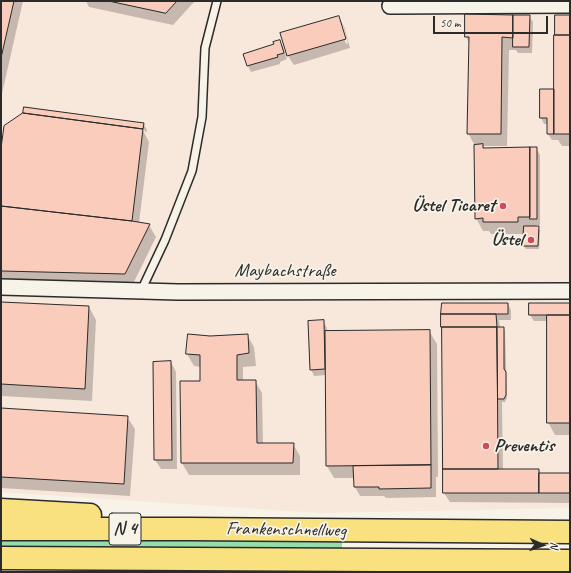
<!DOCTYPE html>
<html>
<head>
<meta charset="utf-8">
<style>
  body { margin:0 }
  #map { position:relative; width:571px; height:573px; overflow:hidden; background:#f7f3e8; font-family:Caveat,sans-serif }
  canvas { display:block }
  .frame { position:absolute; inset:0; border:2px solid #2b2b2b; pointer-events:none }
  .north { position:absolute; left:523px; top:525px; width:40px; height:40px; -webkit-text-stroke:3px #f7f3e8; paint-order:stroke; rotate:92deg; font-size:11px; font-weight:700; line-height:16px; text-align:center; color:#2b2b2b }
  .north::after { content:''; display:block; margin:auto; width:14px; height:18px; background:#2b2b2b; clip-path:polygon(50% 0,100% 100%,50% 72%,0 100%) }
  .scale { position:absolute; left:433px; top:16px; width:115px; height:18px; box-sizing:border-box; border:2px solid #2b2b2b; border-top:0; padding-left:5px; font-size:12px; line-height:14px; white-space:nowrap; color:#2b2b2b; -webkit-text-stroke:3px #f7f3e8; paint-order:stroke }
</style>
</head>
<body>
<div id="map">
<canvas width="571" height="573"></canvas>
<div class="frame"></div>
<div class="north">N</div>
<div class="scale">50 m</div>
</div>
<script>
const c = document.querySelector('canvas').getContext('2d');
c.lineJoin = 'round';
function fill(path, color) { c.fillStyle = color; c.fill(path, 'evenodd'); }
function trace(path, color, width, dash) { c.strokeStyle = color; c.lineWidth = width; c.lineCap = dash ? 'butt' : 'round'; c.setLineDash(dash || []); c.stroke(path); }
function label(font, color, halo, rows, align = 'center') {
  c.font = font + ' Caveat,sans-serif'; c.lineWidth = 3.5; c.setLineDash([]); c.textBaseline = 'middle'; c.strokeStyle = halo; c.fillStyle = color; for (const [text, x, y, turn = 0] of rows) {
    c.save(); c.translate(x, y); c.rotate((+turn || 0) * Math.PI / 180); c.textAlign = isNaN(turn) ? turn : align; if (halo) c.strokeText(text, 0, 0); c.fillText(text, 0, 0); c.restore();
  }
}
const built = new Path2D(`
  M1 1H570V508L320 513 1 492Z`);
const green = new Path2D(`
  M1 537 342 539V550L1 548Z`);
const shadow = new Path2D(`
  M1 1H23L1 98Z
  M86 1H195L173 25 89 7Z
  M466 15 529 16 533 22 532 53H518L516 50H509L507 146H483L485 149 536 148 540 155V225H536V227H538L540 230 539 249H526L524 246 525 234H491L489 231H483L476 218 475 146 468 133 470 44 466 37Z
  M570 16V146H562L558 140H552L548 134V124H544L541 118 555 90Z
  M338 17 344 26 350 48 294 65 288 56 282 34ZM341 25H343L348 43 346 44Z
  M280 41 283 47 287 59 280 62V64L251 72 248 66 244 54 275 45Z
  M143 123 147 130 146 133 141 124 140 125 149 142 139 223 149 225 156 237 132 286 1 283V154Z
  M1 303 89 307 96 320 92 401 1 396Z
  M508 304 511 310V320H499L500 328H503L505 331 507 398 505 402H502L503 470H539L541 474H570V503L450 502 444 493 443 329Z
  M570 304V435H555L548 422V321H534L530 315Z
  M323 321 327 328V332L429 331 437 344 438 477H436V497L386 498 384 496H360L355 487 354 478H334L327 466 326 375 314 376 311 369Z
  M247 335 254 347 256 366 243 367V381H255L262 393 263 444H293L300 456V475H189L182 463 200 382 201 367 194 366 187 354 210 337Z
  M171 362 176 372 177 469H161L155 460Z
  M1 409 127 417 135 429 130 496 1 488Z`);
const building = new Path2D(`
  M1 1H14L1 58Z
  M109 1H177L166 13Z
  M465 14 513 15V38L502 37 501 134H467L469 37H465Z
  M513 15H530L529 47H513Z
  M555 15H570V35H555Z
  M339 16 346 39 287 56 280 33Z
  M554 35H570V134H554Z
  M280 40 284 53 277 55 278 57 247 66 243 54 274 44 273 42Z
  M540 89H554V134H547V118H540Z
  M24 107 144 123 143 129 23 113Z
  M23 113 143 129 132 221 1 206V148L4 126Z
  M483 144V148L530 147V217H518V222H483V218L475 219 474 145Z
  M530 147H537V219H530Z
  M1 206 132 221 150 224 125 274 1 271Z
  M524 226H539L538 246H523Z
  M1 302 89 306 85 389 1 384Z
  M442 303H508V314H441Z
  M529 303H570V315H529Z
  M441 314H496L497 327H441Z
  M547 315H570V423H547Z
  M324 320 325 369 310 370 308 321Z
  M442 327H497L498 469H443Z
  M497 327H504V369L506 372V395L504 399H498Z
  M430 330 431 465 326 466 325 331Z
  M188 334 210 336 248 334 249 353 237 355V380H256L257 443H294L293 463H181L180 381H200V355L186 354Z
  M171 361 172 460H154L153 362Z
  M1 408 128 416 124 484 1 477Z
  M431 465V488L379 489V487H354L353 466Z
  M443 469H539V493H443Z
  M539 473H570V493H539Z`);
const service = new Path2D(`
  M141 291 165 240 192 171 202 117 205 48 217 1`);
const minor = new Path2D(`
  M390 6 570 5
  M1 287 178 292 570 291`);
const trunk = new Path2D(`
  M1 510 90 515
  M1 529H189L570 532
  M1 558 570 561`);
const markers = [
  [503,206,4,"#d1495b"],
  [531,240,4,"#d1495b"],
  [486,446,4,"#d1495b"]
];
const shields = [
  [125,529,32]
];
const shieldNames = [
  ["N 4",125,529]
];
const poiNames = [
  ["Üstel Ticaret",495,206],
  ["Üstel",523,240],
  ["Preventis",494,446,"left"]
];
const streetNames = [
  ["Maybachstraße",285,271],
  ["Frankenschnellweg",286,530,1]
];
fill(built, '#f8e7db');
fill(green, '#95ddab');
fill(shadow, '#0003');
fill(building, '#f9ccbc');
trace(building, '#2b2b2b', 1);
trace(service, '#2b2b2b', 10);
trace(minor, '#2b2b2b', 18);
trace(trunk, '#2b2b2b', 25);
trace(service, '#f7f3e8', 7);
trace(minor, '#f7f3e8', 15);
trace(trunk, '#fae180', 22);
for (const [x, y, r, color] of markers) { const dot = new Path2D(); dot.arc(x, y, r, 0, 2 * Math.PI); c.fillStyle = color; c.fill(dot); trace(dot, '#f7f3e8', 1.5); }
for (const [x, y, w] of shields) { const box = new Path2D(); box.roundRect(x - w / 2, y - 16, w, 32, 3); c.fillStyle = '#f7f3e8'; c.fill(box); trace(box, '#2b2b2b', 1); }
label('bold 18px', '#2b2b2b', null, shieldNames);
label('bold 19px', '#2b2b2b', '#f7f3e8', poiNames, 'right');
label('19px', '#2b2b2b', '#f7f3e8', streetNames);
</script>
</body>
</html>
